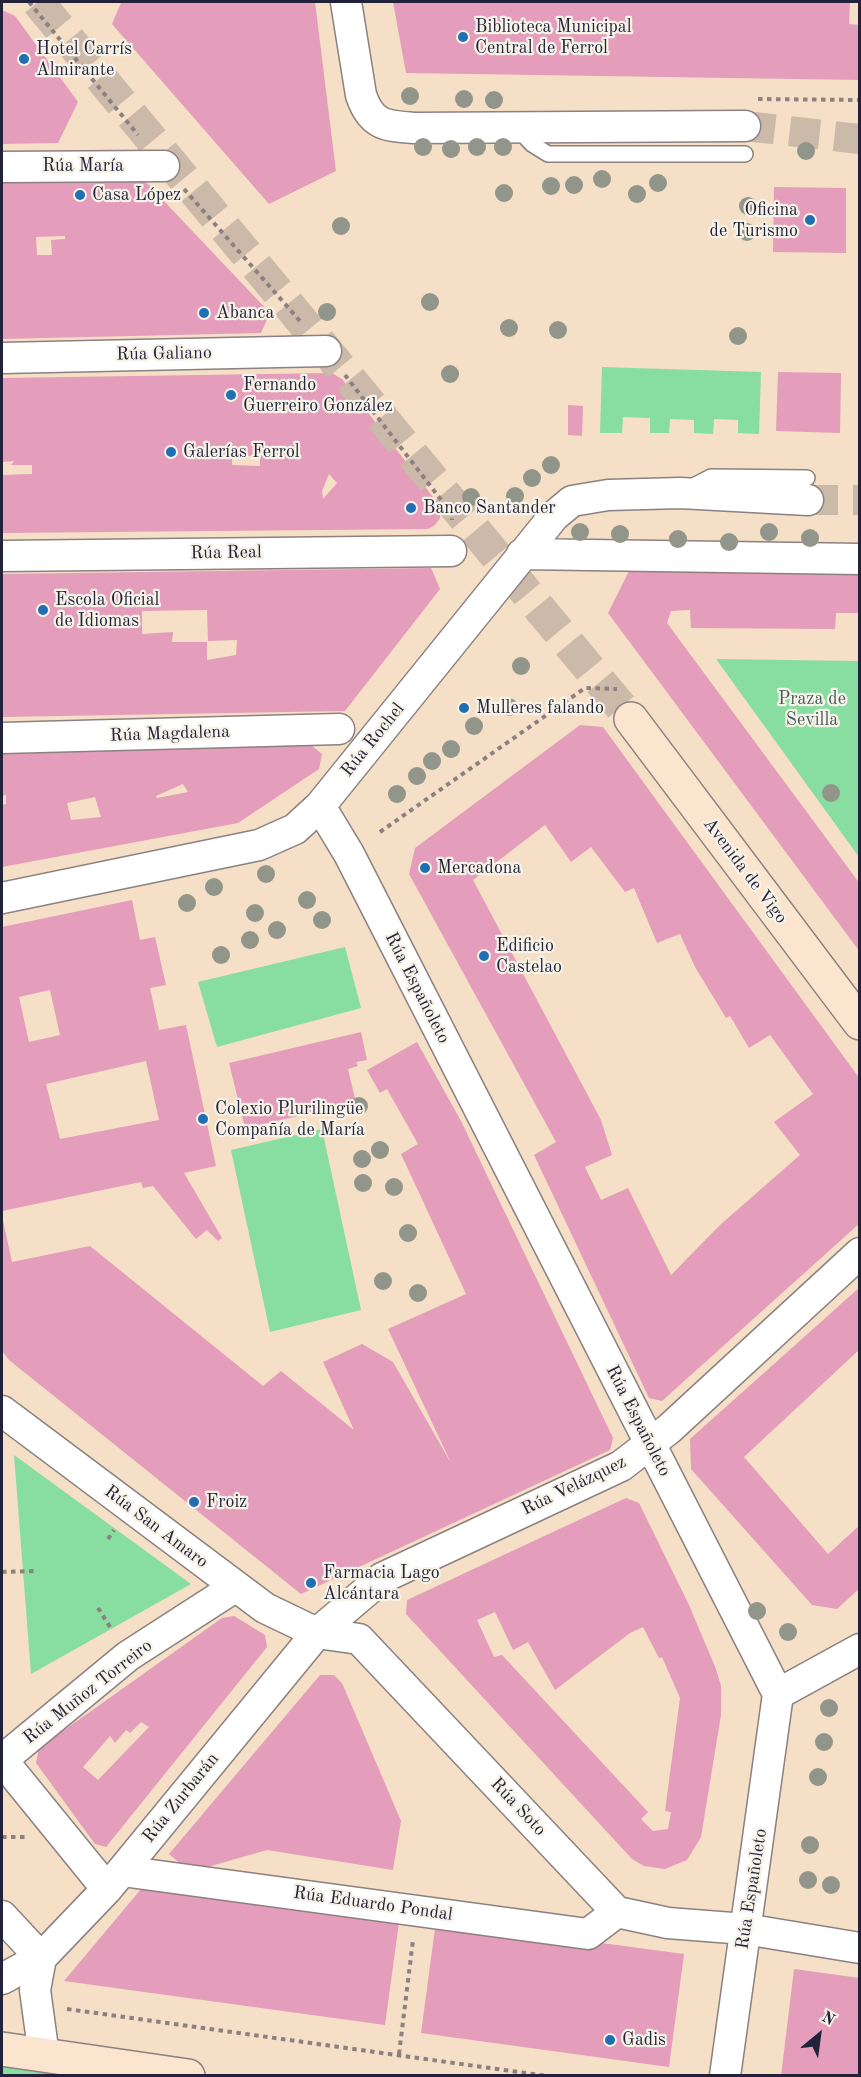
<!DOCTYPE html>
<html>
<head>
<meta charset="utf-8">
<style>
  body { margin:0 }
  #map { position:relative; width:861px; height:2077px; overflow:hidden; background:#f5dfc6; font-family:"Old Standard TT",serif }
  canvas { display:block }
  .frame { position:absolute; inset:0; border:3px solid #22223b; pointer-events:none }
  .north { position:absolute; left:789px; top:2005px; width:60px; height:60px; -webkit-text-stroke:4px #f7f3e8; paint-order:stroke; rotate:29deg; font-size:16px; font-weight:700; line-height:24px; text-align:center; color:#22223b }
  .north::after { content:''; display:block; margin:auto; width:21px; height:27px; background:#22223b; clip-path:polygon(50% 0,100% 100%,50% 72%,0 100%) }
</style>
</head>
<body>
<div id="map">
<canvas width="861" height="2077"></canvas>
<div class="frame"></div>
<div class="north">N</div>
</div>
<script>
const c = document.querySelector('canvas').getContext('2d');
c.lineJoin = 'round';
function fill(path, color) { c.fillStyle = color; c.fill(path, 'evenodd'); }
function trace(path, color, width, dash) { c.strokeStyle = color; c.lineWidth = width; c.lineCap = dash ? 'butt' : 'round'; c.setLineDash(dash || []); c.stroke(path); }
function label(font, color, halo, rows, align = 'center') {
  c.font = font + ' "Old Standard TT",serif'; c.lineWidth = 4.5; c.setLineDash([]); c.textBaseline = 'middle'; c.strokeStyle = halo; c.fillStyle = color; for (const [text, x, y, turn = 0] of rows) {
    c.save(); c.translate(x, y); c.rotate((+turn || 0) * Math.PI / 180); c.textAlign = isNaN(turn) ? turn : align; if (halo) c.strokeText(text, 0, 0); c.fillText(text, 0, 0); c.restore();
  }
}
const green = new Path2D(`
  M602 367 761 372 759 434 738 433V420L714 419 713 434 694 433V420L670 419 669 433H650V418L623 417 622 433H600Z
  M716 659 859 661V857Z
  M345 947 361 1008 217 1047 198 982Z
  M322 1129 361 1310 270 1332 231 1150Z
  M14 1455 191 1584 31 1674Z
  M2 2061 106 2075H2Z`);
const building = new Path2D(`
  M131 2H315L336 171 269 204 112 24 121 3Z
  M393 2H850L849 24 860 25V80L406 73Z
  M2 10 15 16 78 102 58 143 2 144Z
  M145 181 270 313 261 333 2 339V183ZM65 236V239L51 240 52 255H37L36 237Z
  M774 187 846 188V253L773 252Z
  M778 372 841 373 840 433 776 431Z
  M332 373 342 379 436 501 440 510V518L435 525 428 529 2 533V475L32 474V465H11L14 461 2 462V378ZM232 456H260V466L232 465ZM329 474 337 483 323 499 322 491Z
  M568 405 583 406 582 436 568 435Z
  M431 568 440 589 345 711 2 717V574ZM207 610 208 641 237 640 236 655 207 660V642H172L173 632 142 634V611Z
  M630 569 860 572V613H836L835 629 691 628 690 610 671 611 667 623 860 884V952L608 613Z
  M580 725 603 727 860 1079V1223L662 1401 649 1398 534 1155 556 1142 409 874 415 848ZM545 825 571 862 591 847 625 892 634 888 657 943 680 934 695 967 726 1018 730 1016 749 1048 770 1035 813 1094 774 1122 800 1155 720 1225 671 1275 628 1188 601 1200 585 1167 612 1155 601 1120 473 880Z
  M311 745 322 754 319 769 238 823 2 867V805L6 804V795L2 796V752ZM183 784 188 792 157 798 156 796ZM95 797 101 817 71 820 67 803Z
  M132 900 140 940 155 937 166 985 150 988 159 1030 186 1025 216 1166 184 1173 222 1238 218 1241 207 1230 196 1239 153 1186 143 1188 141 1182 2 1211V927ZM50 990 60 1035 29 1042 19 997ZM146 1061 159 1120 60 1139 46 1084Z
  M361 1032 367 1060 356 1062 358 1066 348 1069 356 1103 245 1128 229 1063Z
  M417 1042 461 1121 613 1438 610 1450 301 1594 9 1360 2 1351V1216L12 1262 90 1246 263 1386 281 1371 354 1430 323 1362 362 1344 393 1362 451 1463 388 1329 466 1294 401 1154 418 1144 387 1089 380 1093 367 1070Z
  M860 1287V1349L744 1457 828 1554 860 1525V1588L837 1609 812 1605 691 1469 690 1439Z
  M626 1498 639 1503 689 1605 716 1669 721 1686V1715L701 1837 687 1860 665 1869 644 1866 632 1859 406 1614 407 1600ZM495 1612 513 1650 528 1642 555 1690 630 1633 643 1627 659 1658 662 1657 680 1698 665 1811 671 1812 668 1829 653 1831 641 1819 648 1812 502 1655 494 1657 477 1620Z
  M234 1616 265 1635 267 1647 106 1847 95 1844 36 1763 39 1748 222 1618ZM141 1722 149 1727 98 1780 83 1767 110 1736 115 1743 126 1730 130 1733Z
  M320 1675H334L342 1683 401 1821 393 1870 267 1850 190 1872 169 1854Z
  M147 1882 400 1915 385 2025 64 1981Z
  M436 1921 684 1954 669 2067 421 2033Z
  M794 1969 860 1978V2076H781Z`);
const streetTunnel = new Path2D(`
  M745 126 860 139
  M808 500H860`);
const secondaryTunnel = new Path2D(`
  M38 2 631 719`);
const path = new Path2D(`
  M29 2 138 135
  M758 99 860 100
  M184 189 300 321
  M345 375 452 514V520
  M380 832 585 688 617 689
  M108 1539 114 1530
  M2 1572 37 1571
  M98 1608 112 1630
  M2 1837H25
  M67 2009 547 2076
  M399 2054 413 1940`);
const lane = new Path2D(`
  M518 129 532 144 548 154H745
  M688 489 711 477 807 478`);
const street = new Path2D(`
  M346 2 361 95C371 125 385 126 414 128L745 126
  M2 167 164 166
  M2 358 326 351
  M522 554 860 559
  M2 556 451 551
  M2 738 339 729
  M320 806 349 854 778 1694 725 2076
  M2 898 259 845 295 829 320 806 554 516 572 501 608 495 680 493 808 500
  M2 1411 265 1608 317 1633 359 1639 617 1912 668 1923 745 1929 860 1948
  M778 1694 860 1649
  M2 1760 128 1656 235 1587
  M2 1760 107 1889
  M122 1871 588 1934 617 1912
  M2 1916 41 1958
  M41 1958 35 1990 44 2056
  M2 1979 41 1958 107 1889 317 1633 382 1578 621 1466 669 1429 860 1253`);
const secondary = new Path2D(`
  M631 719 860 1023
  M2 2049 188 2076`);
const trees = [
  [410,96],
  [464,99],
  [494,100],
  [423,147],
  [477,147],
  [503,147],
  [451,149],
  [806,151],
  [602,179],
  [658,183],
  [574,185],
  [551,186],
  [504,193],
  [637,194],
  [748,206],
  [341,226],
  [747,232],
  [430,302],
  [327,312],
  [509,328],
  [558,330],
  [738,336],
  [450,374],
  [551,465],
  [532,478],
  [515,496],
  [471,497],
  [580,532],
  [769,532],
  [620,534],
  [810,538],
  [678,539],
  [729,542],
  [521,666],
  [509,707],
  [474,726],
  [451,749],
  [432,761],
  [417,776],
  [831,793],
  [397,794],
  [266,874],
  [214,887],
  [307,900],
  [187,903],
  [255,913],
  [322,920],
  [277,930],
  [250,940],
  [221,955],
  [359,1106],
  [380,1150],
  [362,1159],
  [363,1183],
  [394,1187],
  [408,1233],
  [383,1281],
  [418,1293],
  [757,1611],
  [788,1632],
  [829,1708],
  [824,1742],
  [818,1777],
  [810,1845],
  [808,1880],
  [831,1885]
];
const markers = [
  [463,37,6,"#1f6fb2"],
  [24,59,6,"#1f6fb2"],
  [80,195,6,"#1f6fb2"],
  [810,220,6,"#1f6fb2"],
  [204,313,6,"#1f6fb2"],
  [231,395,6,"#1f6fb2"],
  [171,452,6,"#1f6fb2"],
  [411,508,6,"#1f6fb2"],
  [43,610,6,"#1f6fb2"],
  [464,708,6,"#1f6fb2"],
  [425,868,6,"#1f6fb2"],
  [484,956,6,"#1f6fb2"],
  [203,1119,6,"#1f6fb2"],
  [194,1502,6,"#1f6fb2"],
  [311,1583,6,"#1f6fb2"],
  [610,2040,6,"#1f6fb2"]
];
const poiNames = [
  ["Biblioteca Municipal",475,27],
  ["Central de Ferrol",475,48],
  ["Hotel Carrís",36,49],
  ["Almirante",36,70],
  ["Casa López",92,195],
  ["Oficina",798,210,"right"],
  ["de Turismo",798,231,"right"],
  ["Abanca",216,313],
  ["Fernando",243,385],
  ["Guerreiro González",243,406],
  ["Galerías Ferrol",183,452],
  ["Banco Santander",423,508],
  ["Escola Oficial",55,600],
  ["de Idiomas",55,621],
  ["Mulleres falando",476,708],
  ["Mercadona",437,868],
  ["Edificio",496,946],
  ["Castelao",496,967],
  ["Colexio Plurilingüe",215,1109],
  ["Compañía de María",215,1130],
  ["Froiz",206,1502],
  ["Farmacia Lago",323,1573],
  ["Alcántara",323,1594],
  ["Gadis",622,2040]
];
const streetNames = [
  ["Rúa María",83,166],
  ["Rúa Galiano",164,354,-1],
  ["Rúa Real",226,553,-1],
  ["Rúa Magdalena",170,734,-2],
  ["Rúa Rochel",373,740,-51],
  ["Avenida de Vigo",745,871,53],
  ["Rúa Españoleto",417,988,63],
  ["Rúa Españoleto",638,1421,63],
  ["Rúa Velázquez",574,1486,-26],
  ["Rúa San Amaro",156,1527,37],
  ["Rúa Muñoz Torreiro",88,1692,-38],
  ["Rúa Zurbarán",181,1798,-51],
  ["Rúa Soto",518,1807,47],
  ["Rúa Españoleto",752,1889,-81],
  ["Rúa Eduardo Pondal",373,1904,8]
];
const parkNames = [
  ["Praza de",812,699],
  ["Sevilla",812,720]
];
fill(green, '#88dda0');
fill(building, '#e49dba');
trace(streetTunnel, '#cbb9aa', 30, [30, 15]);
trace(secondaryTunnel, '#cbb9aa', 33, [33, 16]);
trace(lane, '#8c8080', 18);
trace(street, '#8c8080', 33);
trace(secondary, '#8c8080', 36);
trace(path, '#8c8080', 4, [4.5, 4.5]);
trace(lane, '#fff', 15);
trace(street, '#fff', 30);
trace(secondary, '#fbe5cf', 33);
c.fillStyle = '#92968a';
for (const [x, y] of trees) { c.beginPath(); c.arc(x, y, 9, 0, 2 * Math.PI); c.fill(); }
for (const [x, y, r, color] of markers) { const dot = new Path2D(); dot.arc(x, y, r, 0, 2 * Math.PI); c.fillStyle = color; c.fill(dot); trace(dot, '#f7f3e8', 2); }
label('18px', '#22223b', '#f7f3e8', poiNames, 'left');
label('18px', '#22223b', '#f7f3e8', streetNames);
label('18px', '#415a59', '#f7f3e8', parkNames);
</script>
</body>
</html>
